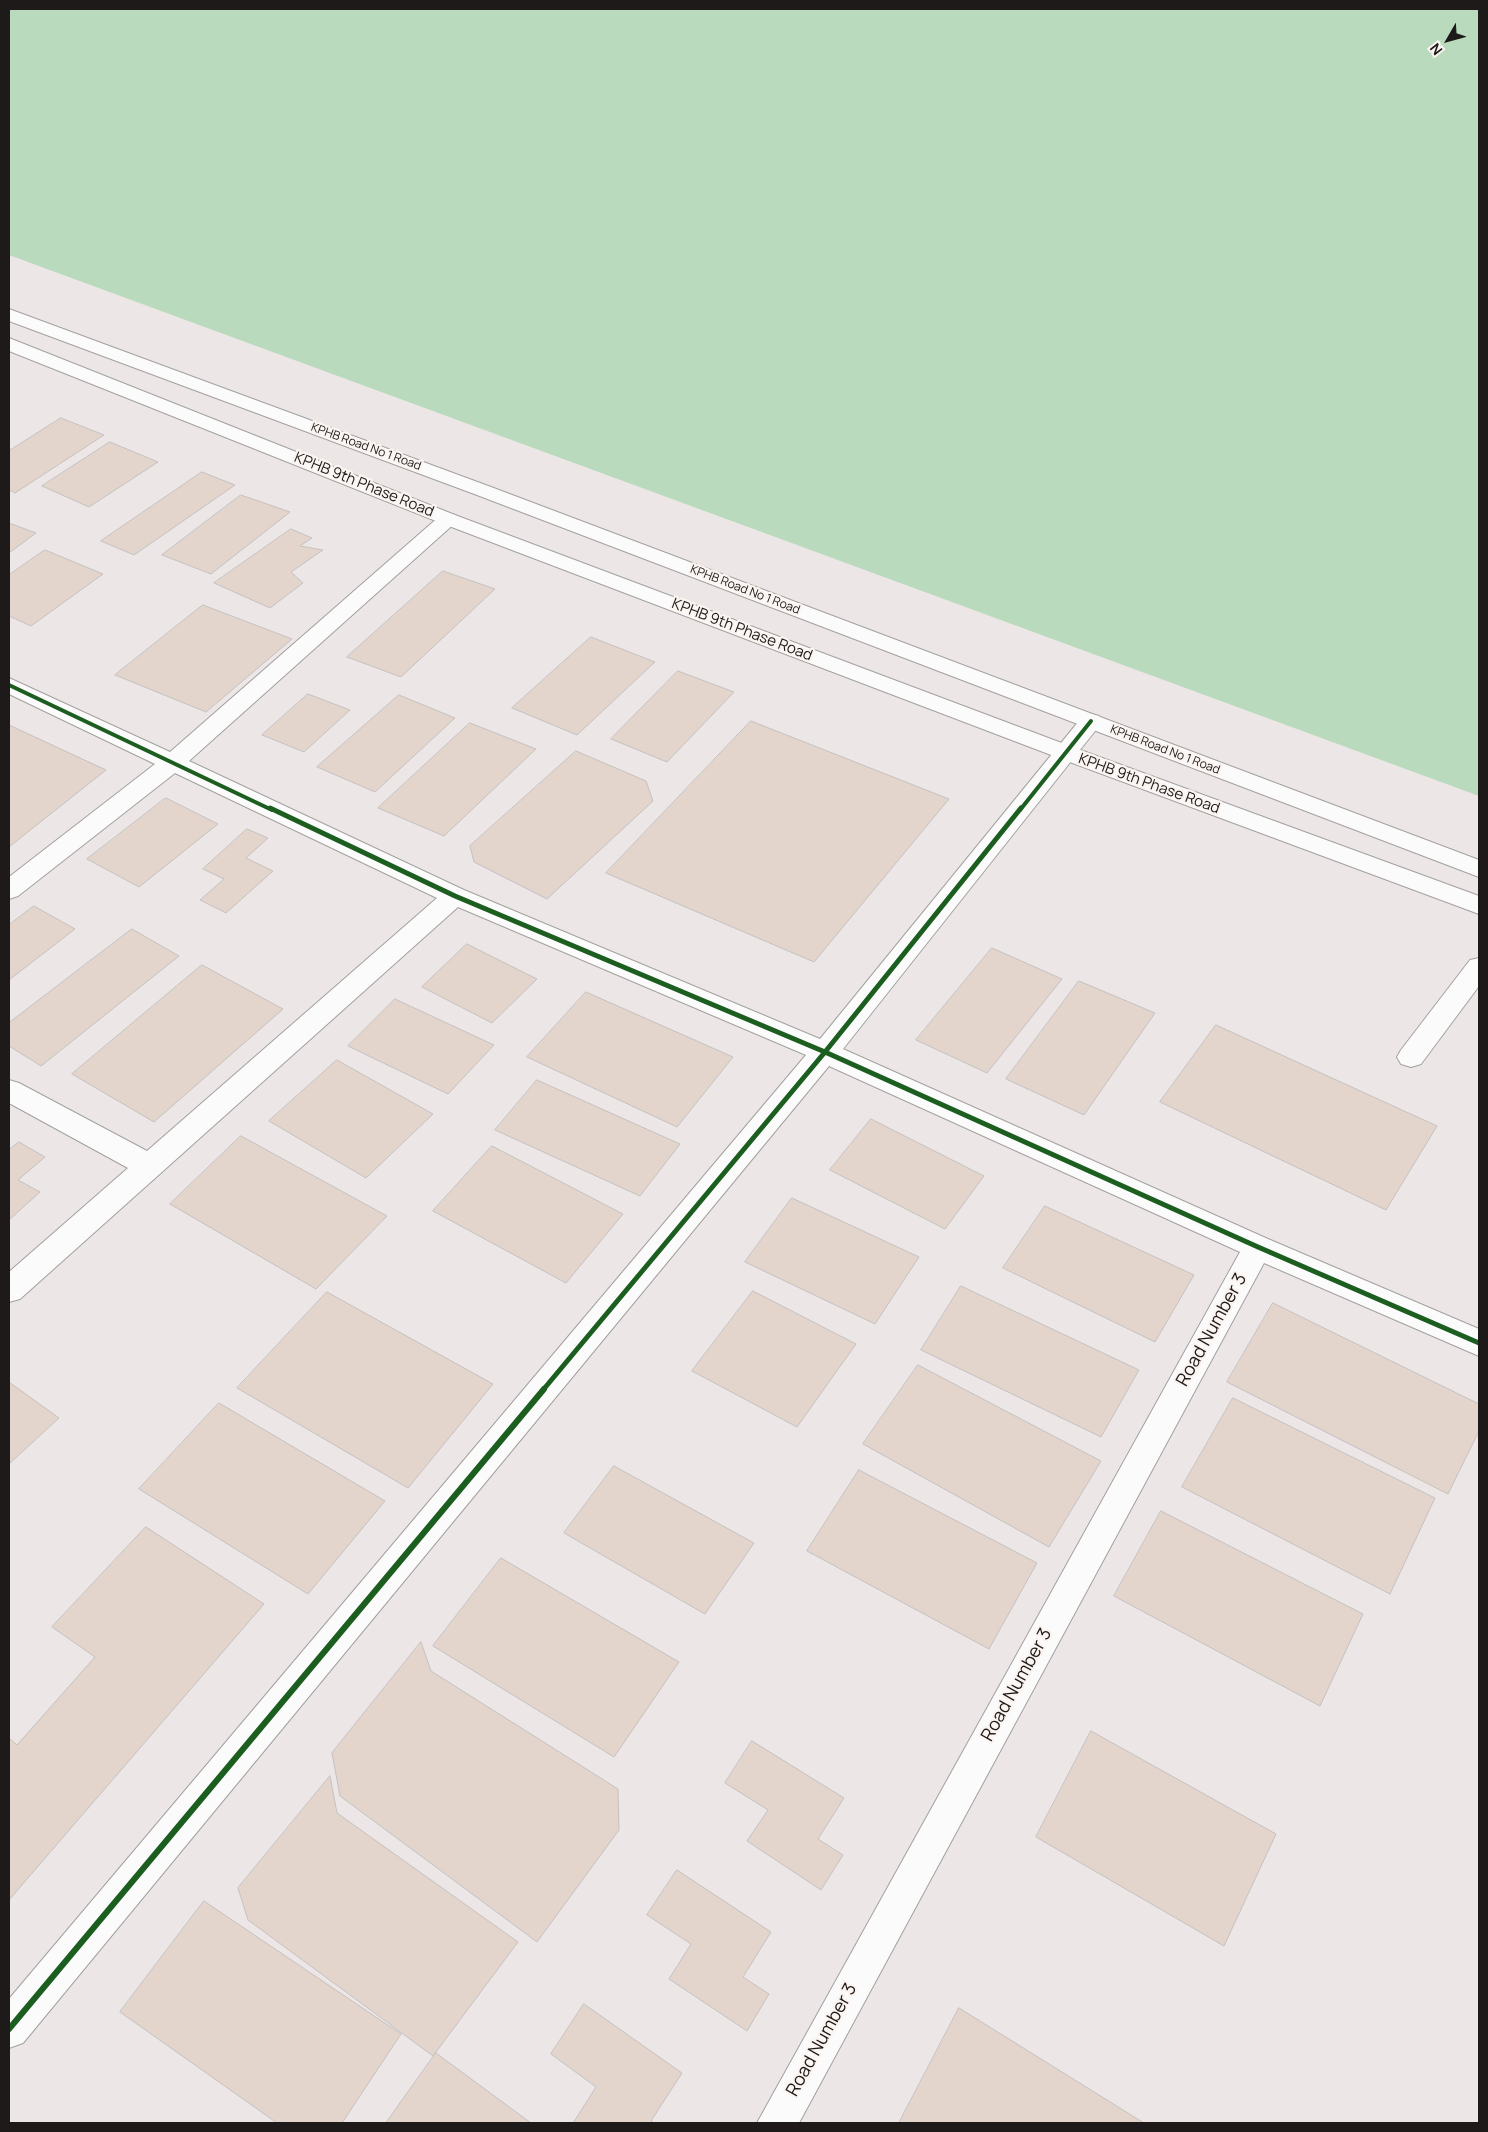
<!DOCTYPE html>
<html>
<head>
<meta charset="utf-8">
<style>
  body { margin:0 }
  #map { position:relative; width:1488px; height:2132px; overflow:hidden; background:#ece7e6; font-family:Manrope,sans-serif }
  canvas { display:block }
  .frame { position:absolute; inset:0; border:10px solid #1d1a19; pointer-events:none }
  .north { position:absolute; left:1423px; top:15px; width:50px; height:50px; -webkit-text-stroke:4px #fbf4f1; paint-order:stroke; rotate:232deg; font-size:14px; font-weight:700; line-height:20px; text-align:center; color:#1d1a19 }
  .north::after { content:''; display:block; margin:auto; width:18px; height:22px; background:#1d1a19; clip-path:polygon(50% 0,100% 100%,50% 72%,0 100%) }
</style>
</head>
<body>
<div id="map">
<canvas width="1488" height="2132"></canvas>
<div class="frame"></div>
<div class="north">N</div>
</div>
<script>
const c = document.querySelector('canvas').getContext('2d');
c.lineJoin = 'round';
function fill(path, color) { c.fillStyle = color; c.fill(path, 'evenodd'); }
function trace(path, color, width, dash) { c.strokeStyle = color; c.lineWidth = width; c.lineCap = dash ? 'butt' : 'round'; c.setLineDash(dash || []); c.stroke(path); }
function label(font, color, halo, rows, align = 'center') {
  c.font = font + ' Manrope,sans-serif'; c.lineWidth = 4.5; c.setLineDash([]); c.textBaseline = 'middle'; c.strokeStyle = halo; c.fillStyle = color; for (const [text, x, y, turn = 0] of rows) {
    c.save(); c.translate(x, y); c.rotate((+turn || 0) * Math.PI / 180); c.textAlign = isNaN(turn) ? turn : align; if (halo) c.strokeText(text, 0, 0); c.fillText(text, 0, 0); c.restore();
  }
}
const green = new Path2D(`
  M9 9H1479V796L9 255Z`);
const building = new Path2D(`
  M61 418 104 435 15 493 9 490V451Z
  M110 442 158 462 89 507 42 486Z
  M202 472 235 485 134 555 101 541Z
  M241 495 290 512 211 574 162 555Z
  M9 523 36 533 9 553Z
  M291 529 312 538 300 546 323 550 291 572 303 583 270 608 214 583Z
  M45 550 103 574 31 626 9 616V575Z
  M443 571 495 589 401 677 347 657Z
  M203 605 292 639 206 712 115 675Z
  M591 637 655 662 577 735 512 708Z
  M678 671 734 692 667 762 611 739Z
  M308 694 350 710 304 752 262 735Z
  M399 695 455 718 375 792 317 767Z
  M751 721 949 799 814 962 606 873Z
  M470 723 536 749 444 836 378 808Z
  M9 725 106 770 9 847Z
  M576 751 646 781 653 801 547 899 474 862 470 846Z
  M166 798 218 824 139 887 87 859Z
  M247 829 268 838 246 858 273 871 226 913 200 900 224 879 203 869Z
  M34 906 75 929 9 980V925Z
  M132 929 179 956 41 1066 9 1046V1023Z
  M467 944 537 979 492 1023 422 987Z
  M992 948 1062 979 987 1073 916 1040Z
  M202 965 283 1009 154 1122 72 1074Z
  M1079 981 1155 1013 1084 1115 1006 1079Z
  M586 992 733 1057 677 1127 527 1057Z
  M395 999 494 1045 448 1094 348 1046Z
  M1216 1025 1437 1126 1386 1210 1160 1102Z
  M337 1060 433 1114 366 1178 269 1121Z
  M537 1080 680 1144 640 1196 495 1130Z
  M871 1119 984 1176 945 1229 830 1170Z
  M241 1136 387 1216 316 1289 170 1204Z
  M19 1142 45 1157 18 1180 40 1192 9 1220V1150Z
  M492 1146 623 1214 566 1283 433 1211Z
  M792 1198 919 1257 875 1324 745 1262Z
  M1045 1206 1194 1275 1155 1342 1003 1268Z
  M961 1286 1139 1370 1101 1437 921 1350Z
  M753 1291 856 1344 797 1427 692 1371Z
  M327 1292 493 1384 408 1488 237 1388Z
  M1273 1303 1479 1404V1431L1448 1494 1227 1382Z
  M918 1365 1101 1461 1049 1547 863 1444Z
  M9 1382 59 1418 9 1464Z
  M1233 1398 1435 1498 1390 1594 1182 1487Z
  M219 1403 385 1501 308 1594 139 1489Z
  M614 1466 754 1543 705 1614 564 1533Z
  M859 1470 1037 1563 989 1649 807 1551Z
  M1161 1511 1363 1614 1320 1706 1114 1596Z
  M146 1527 264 1604 9 1900V1738L17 1745 95 1657 52 1627Z
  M501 1558 679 1662 614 1757 433 1646Z
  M421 1642 431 1671 618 1789 619 1830 537 1942 340 1796 332 1753Z
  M1091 1731 1276 1834 1224 1946 1036 1837Z
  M752 1741 844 1798 818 1839 843 1855 821 1890 747 1841 768 1810 725 1783Z
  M330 1776 337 1813 518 1942 433 2056 248 1920 238 1888Z
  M677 1870 771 1932 743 1977 769 1994 747 2031 669 1979 691 1944 647 1915Z
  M204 1901 401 2034 342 2123H277L120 2012Z
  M584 2004 682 2073 651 2121 654 2123H573L596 2087 551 2054Z
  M959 2008 1144 2123H899Z
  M436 2053 531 2123H386Z`);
const service = new Path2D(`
  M1479 958V986L1421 1064 1411 1067 1401 1064 1397 1057 1401 1050 1470 960Z`);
const minor = new Path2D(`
  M448 513 455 515 459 519 455 523 189 761 464 890 820 1039 1083 716 1091 714 1099 716 1103 721 1099 726 843 1049 1268 1239 1479 1329V1356L1264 1263 799 2123H757L1240 1252 829 1066 23 2043 9 2048V1999L806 1055 458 907 20 1299 9 1302V1272L128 1168 9 1103V1080L19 1083 147 1151 437 898 175 773 18 896 9 899V877L155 764 9 694V678L170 752 441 515Z`);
const secondary = new Path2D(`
  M9 309 491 487 1479 860V877L477 495 9 321Z
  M9 338 455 515 1075 748 1479 896V914L1059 758 441 523 9 351Z`);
const cyclewayFar2 = new Path2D(`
  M9 685 272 810
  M1020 810 1091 721`);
const cyclewayFar1 = new Path2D(`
  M270 808 455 896 825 1052 1258 1247 1479 1343
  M543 1390 825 1052 1021 808`);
const cycleway = new Path2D(`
  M9 2029 544 1389`);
const farStreetnames = [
  ["KPHB Road No 1 Road",366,447,20],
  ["KPHB Road No 1 Road",745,590,21],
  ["KPHB Road No 1 Road",1165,750,21]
];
const streetNames = [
  ["KPHB 9th Phase Road",364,485,22],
  ["KPHB 9th Phase Road",742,630,21],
  ["KPHB 9th Phase Road",1149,784,20]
];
const nearStreetnames = [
  ["Road Number 3",1212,1330,-61],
  ["Road Number 3",1017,1685,-61],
  ["Road Number 3",822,2040,-61]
];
fill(green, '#b9dabc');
fill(building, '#e3d4cc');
trace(building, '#c4c1c0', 1);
trace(service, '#a3a09f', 2);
trace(minor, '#a3a09f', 2);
trace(secondary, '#a3a09f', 2);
fill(service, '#fcfbfb');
fill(minor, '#fcfbfb');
fill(secondary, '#fcfbfb');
trace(cyclewayFar2, '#1b5e20', 4);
trace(cyclewayFar1, '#1b5e20', 5);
trace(cycleway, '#1b5e20', 6);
label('12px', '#1d1a19', '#fbf4f1', farStreetnames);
label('15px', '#1d1a19', '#fbf4f1', streetNames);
label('18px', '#1d1a19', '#fbf4f1', nearStreetnames);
</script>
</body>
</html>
